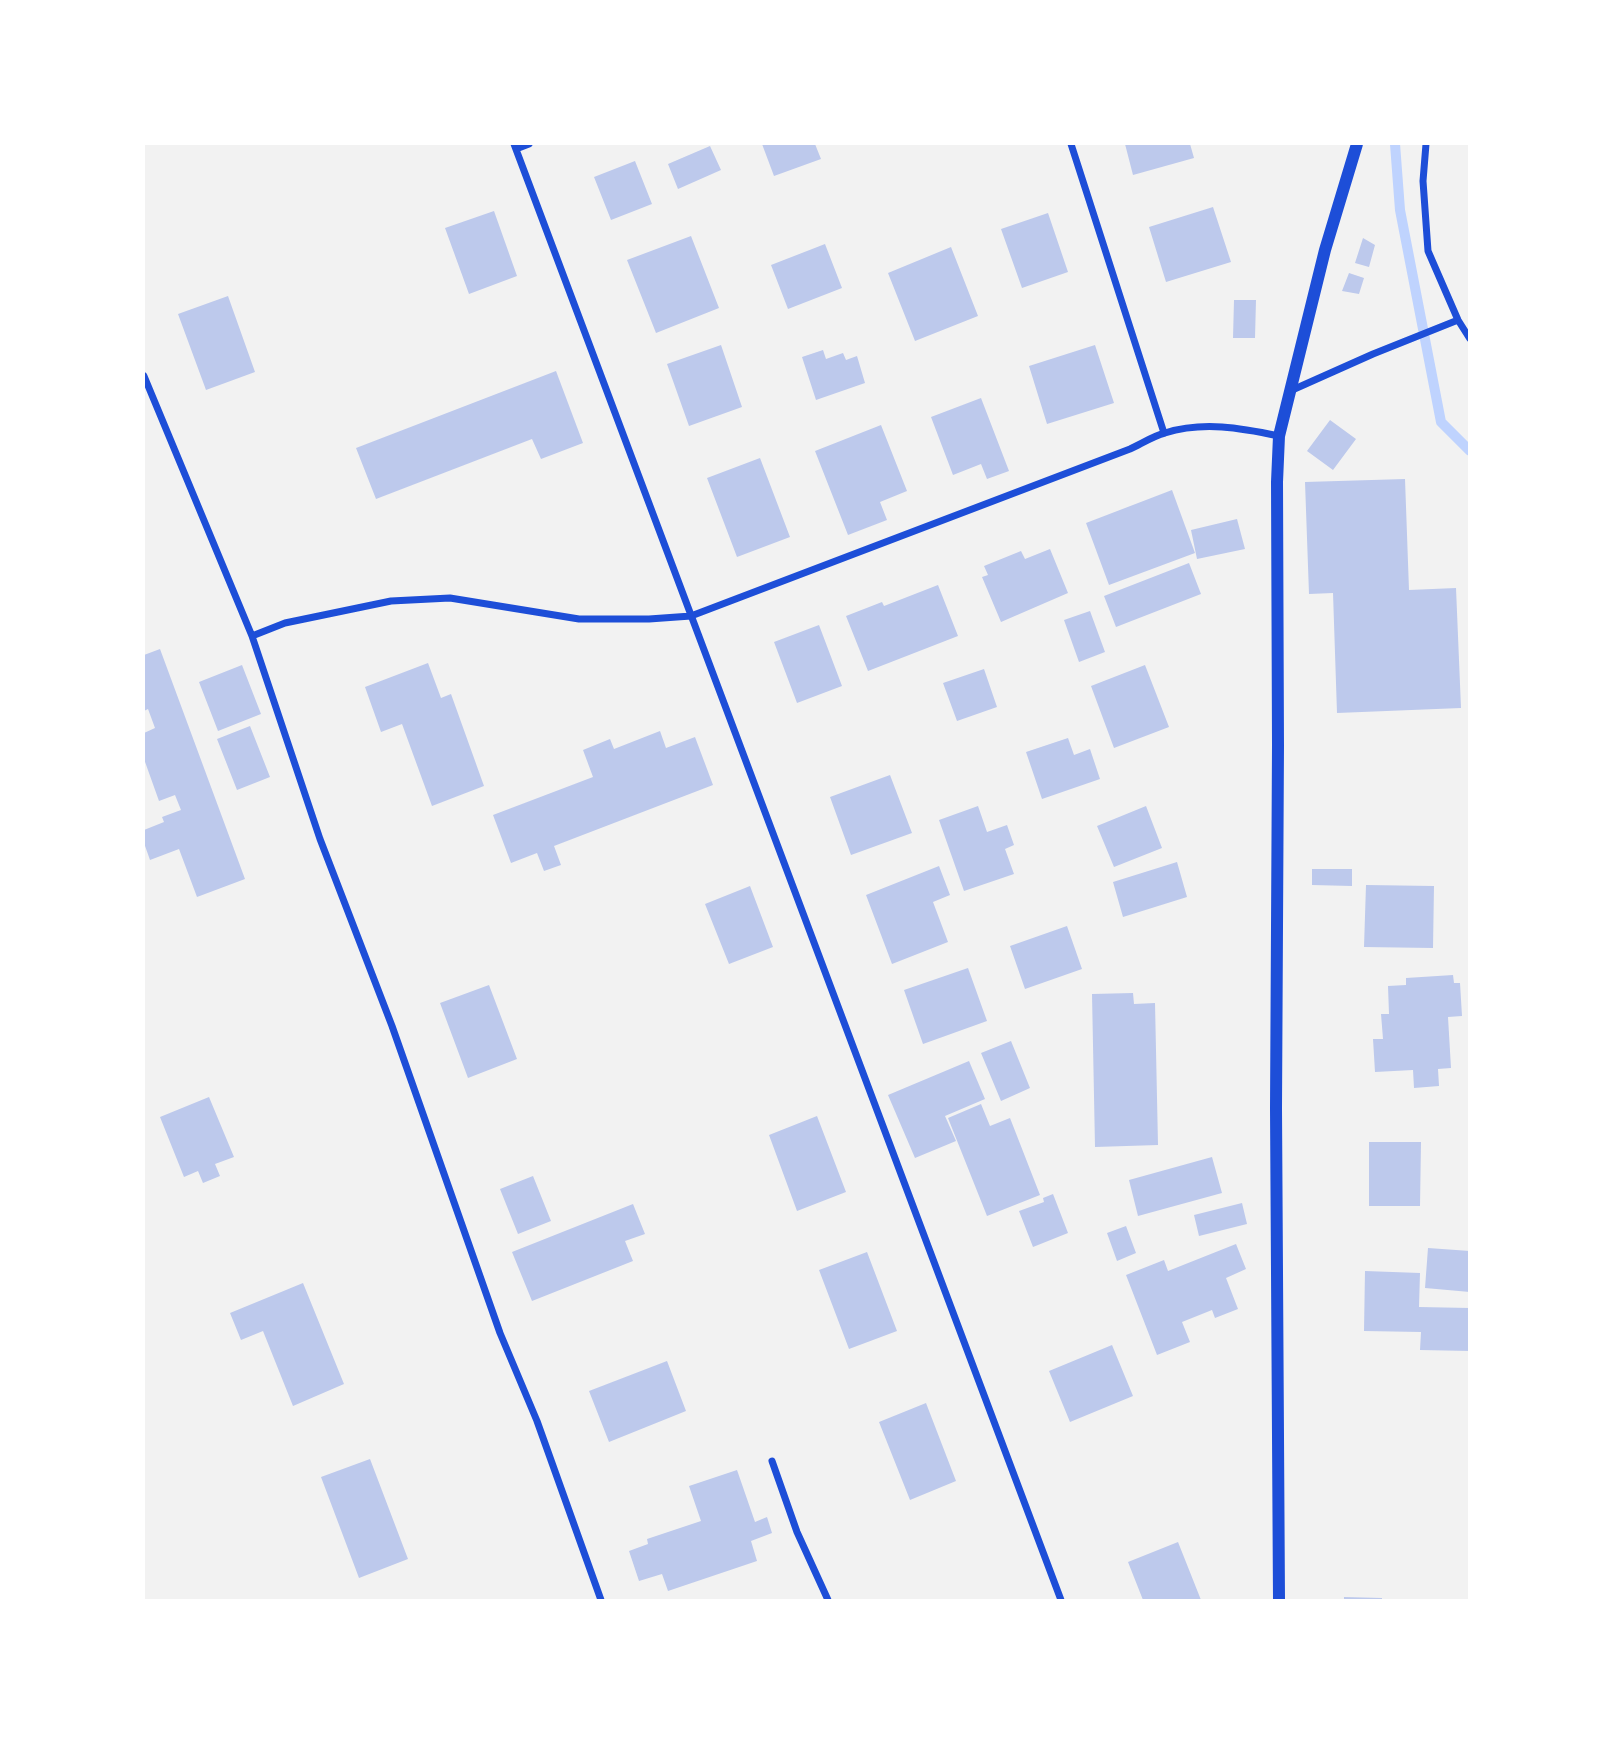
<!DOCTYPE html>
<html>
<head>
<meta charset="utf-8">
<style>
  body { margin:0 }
  #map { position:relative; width:1613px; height:1744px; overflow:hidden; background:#f2f2f2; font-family:Karla,sans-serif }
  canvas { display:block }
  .frame { position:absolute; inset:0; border:145px solid #fff; pointer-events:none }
</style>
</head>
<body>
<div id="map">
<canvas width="1613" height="1744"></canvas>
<div class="frame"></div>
</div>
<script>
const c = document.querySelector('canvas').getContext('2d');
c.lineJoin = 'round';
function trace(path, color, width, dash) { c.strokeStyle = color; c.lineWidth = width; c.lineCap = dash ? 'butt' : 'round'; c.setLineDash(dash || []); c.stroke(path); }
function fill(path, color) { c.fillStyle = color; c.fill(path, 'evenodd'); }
const stream = new Path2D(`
  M1395 144 1400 210 1441 422 1470 451`);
const building = new Path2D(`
  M762 144H815L821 159 774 176Z
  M1125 144H1190L1194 158 1133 175Z
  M710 146 721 170 678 189 668 164Z
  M635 161 652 204 611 220 594 177Z
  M1213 207 1231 262 1166 282 1149 227Z
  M494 211 517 276 469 294 445 228Z
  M1048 213 1068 272 1022 288 1001 229Z
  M691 236 719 308 656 333 627 260Z
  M1363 238 1375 245 1369 267 1355 263Z
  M825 244 842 288 788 309 771 265Z
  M951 247 978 316 915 341 888 273Z
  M1349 273 1364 278 1359 294 1342 291Z
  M228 296 255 372 206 390 178 314Z
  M1234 300H1256L1255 338H1233Z
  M721 345 742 407 689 426 667 364Z
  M1095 345 1114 403 1047 424 1029 366Z
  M823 350 826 359 843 353 846 360 857 356 865 383 816 400 802 357Z
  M556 371 583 443 541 459 532 439 376 499 356 448Z
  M981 398 1009 471 987 479 981 464 953 475 931 417Z
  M1330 420 1356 439 1333 470 1307 451Z
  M881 425 907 491 880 502 887 520 848 535 815 451Z
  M760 458 790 537 737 557 707 478Z
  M1405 479 1409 590 1456 588 1461 708 1337 713 1333 593 1309 594 1305 482Z
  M1172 490 1195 553 1109 585 1086 523Z
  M1237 519 1245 549 1197 559 1191 530Z
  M1050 549 1068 593 1001 622 982 577 988 575 984 566 1021 551 1025 559Z
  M1189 563 1201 594 1116 627 1104 596Z
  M938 585 958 636 868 671 846 616 882 602 884 606Z
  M1090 611 1105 652 1079 662 1064 620Z
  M819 625 842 686 797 703 774 642Z
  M160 649 245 879 197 897 179 849 150 860 144 843V830L164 822 162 817 181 810 175 795 159 801 144 759V733L155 728 148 709 144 711V655Z
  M428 663 441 698 451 694 484 786 432 806 402 724 381 732 365 687Z
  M242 665 261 714 218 731 199 682Z
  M1145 665 1169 727 1114 748 1091 686Z
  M984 669 997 707 957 721 943 683Z
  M250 726 270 777 237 790 217 739Z
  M660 731 666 748 695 737 713 785 554 846 561 865 544 871 537 853 511 863 493 815 593 777 583 750 610 739 614 749Z
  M1068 738 1074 755 1090 749 1100 779 1042 799 1026 752Z
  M890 775 912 833 851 855 830 797Z
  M978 806 987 832 1007 825 1014 845 1005 849 1014 874 964 891 939 820Z
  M1146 806 1162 848 1114 867 1097 826Z
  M1177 862 1187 897 1123 917 1113 882Z
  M939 866 950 895 933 902 948 942 892 964 866 895Z
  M1312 869H1352V886L1312 885Z
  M1366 885 1434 886 1433 948 1364 947Z
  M750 886 773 947 729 964 705 904Z
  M1067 926 1082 969 1025 989 1010 946Z
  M968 968 987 1021 923 1044 904 990Z
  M1453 975 1454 983H1460L1462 1016 1448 1017 1451 1068 1438 1069 1439 1086 1414 1088 1413 1070 1375 1072 1373 1039H1383L1381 1014H1389L1388 986 1406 985V978Z
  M489 985 517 1059 468 1078 440 1003Z
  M1133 993 1134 1004 1155 1003 1158 1145 1095 1147 1092 994Z
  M1011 1041 1030 1088 1001 1101 981 1053Z
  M969 1061 985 1099 945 1116 956 1141 915 1158 888 1095Z
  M209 1097 234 1157 215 1164 220 1176 203 1183 198 1171 184 1177 160 1117Z
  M981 1104 990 1126 1010 1118 1040 1195 987 1216 948 1118Z
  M817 1116 846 1192 797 1211 769 1135Z
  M1369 1142H1421L1420 1206H1369Z
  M1212 1157 1222 1193 1138 1216 1129 1180Z
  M533 1176 551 1221 518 1234 500 1189Z
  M1053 1194 1068 1233 1033 1247 1019 1211 1044 1202 1043 1198Z
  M1242 1203 1247 1224 1199 1236 1194 1215Z
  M633 1204 645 1234 625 1241 633 1261 532 1301 512 1252Z
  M1126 1226 1136 1253 1117 1261 1107 1233Z
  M1236 1244 1246 1269 1226 1278 1238 1309 1215 1318 1212 1310 1182 1322 1190 1342 1157 1355 1126 1275 1164 1260 1168 1271Z
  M1428 1248 1470 1251V1292L1425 1288Z
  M867 1252 897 1331 849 1349 819 1270Z
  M1365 1271 1420 1273 1419 1307 1470 1308V1351L1420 1350 1421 1332 1364 1331Z
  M303 1283 344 1384 293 1406 263 1331 241 1340 230 1313Z
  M1112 1345 1133 1396 1070 1422 1049 1371Z
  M667 1361 686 1411 609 1442 589 1391Z
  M926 1403 956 1481 910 1500 879 1422Z
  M370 1459 408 1559 359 1578 321 1477Z
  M737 1470 755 1522 767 1517 772 1533 751 1541 757 1561 668 1591 662 1574 639 1581 629 1551 648 1544 647 1539 701 1521 689 1486Z
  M1178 1542 1201 1600H1143L1128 1562Z
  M1344 1597 1382 1598V1600H1344Z`);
const minor = new Path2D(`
  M514 144 1061 1600
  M1071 144 1164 433
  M1426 144 1423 181 1428 251 1458 320 1470 339
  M516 149 529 144
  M144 376 252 636 320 839 392 1026 500 1333 537 1421 601 1600
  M1290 391 1373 354 1458 320
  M252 636 285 623 391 601 450 598 579 619H649L691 616 1130 449C1141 444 1153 436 1165 433 1203 421 1241 428 1279 436
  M772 1461 797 1532 828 1600`);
const tertiary = new Path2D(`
  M1279 1600 1276 1108 1278 745 1277 482 1279 436 1325 250 1357 144`);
trace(stream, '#bfd3fe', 10);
fill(building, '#bdc9ec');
trace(minor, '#1d4ed8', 7);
trace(tertiary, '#1d4ed8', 12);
</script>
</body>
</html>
